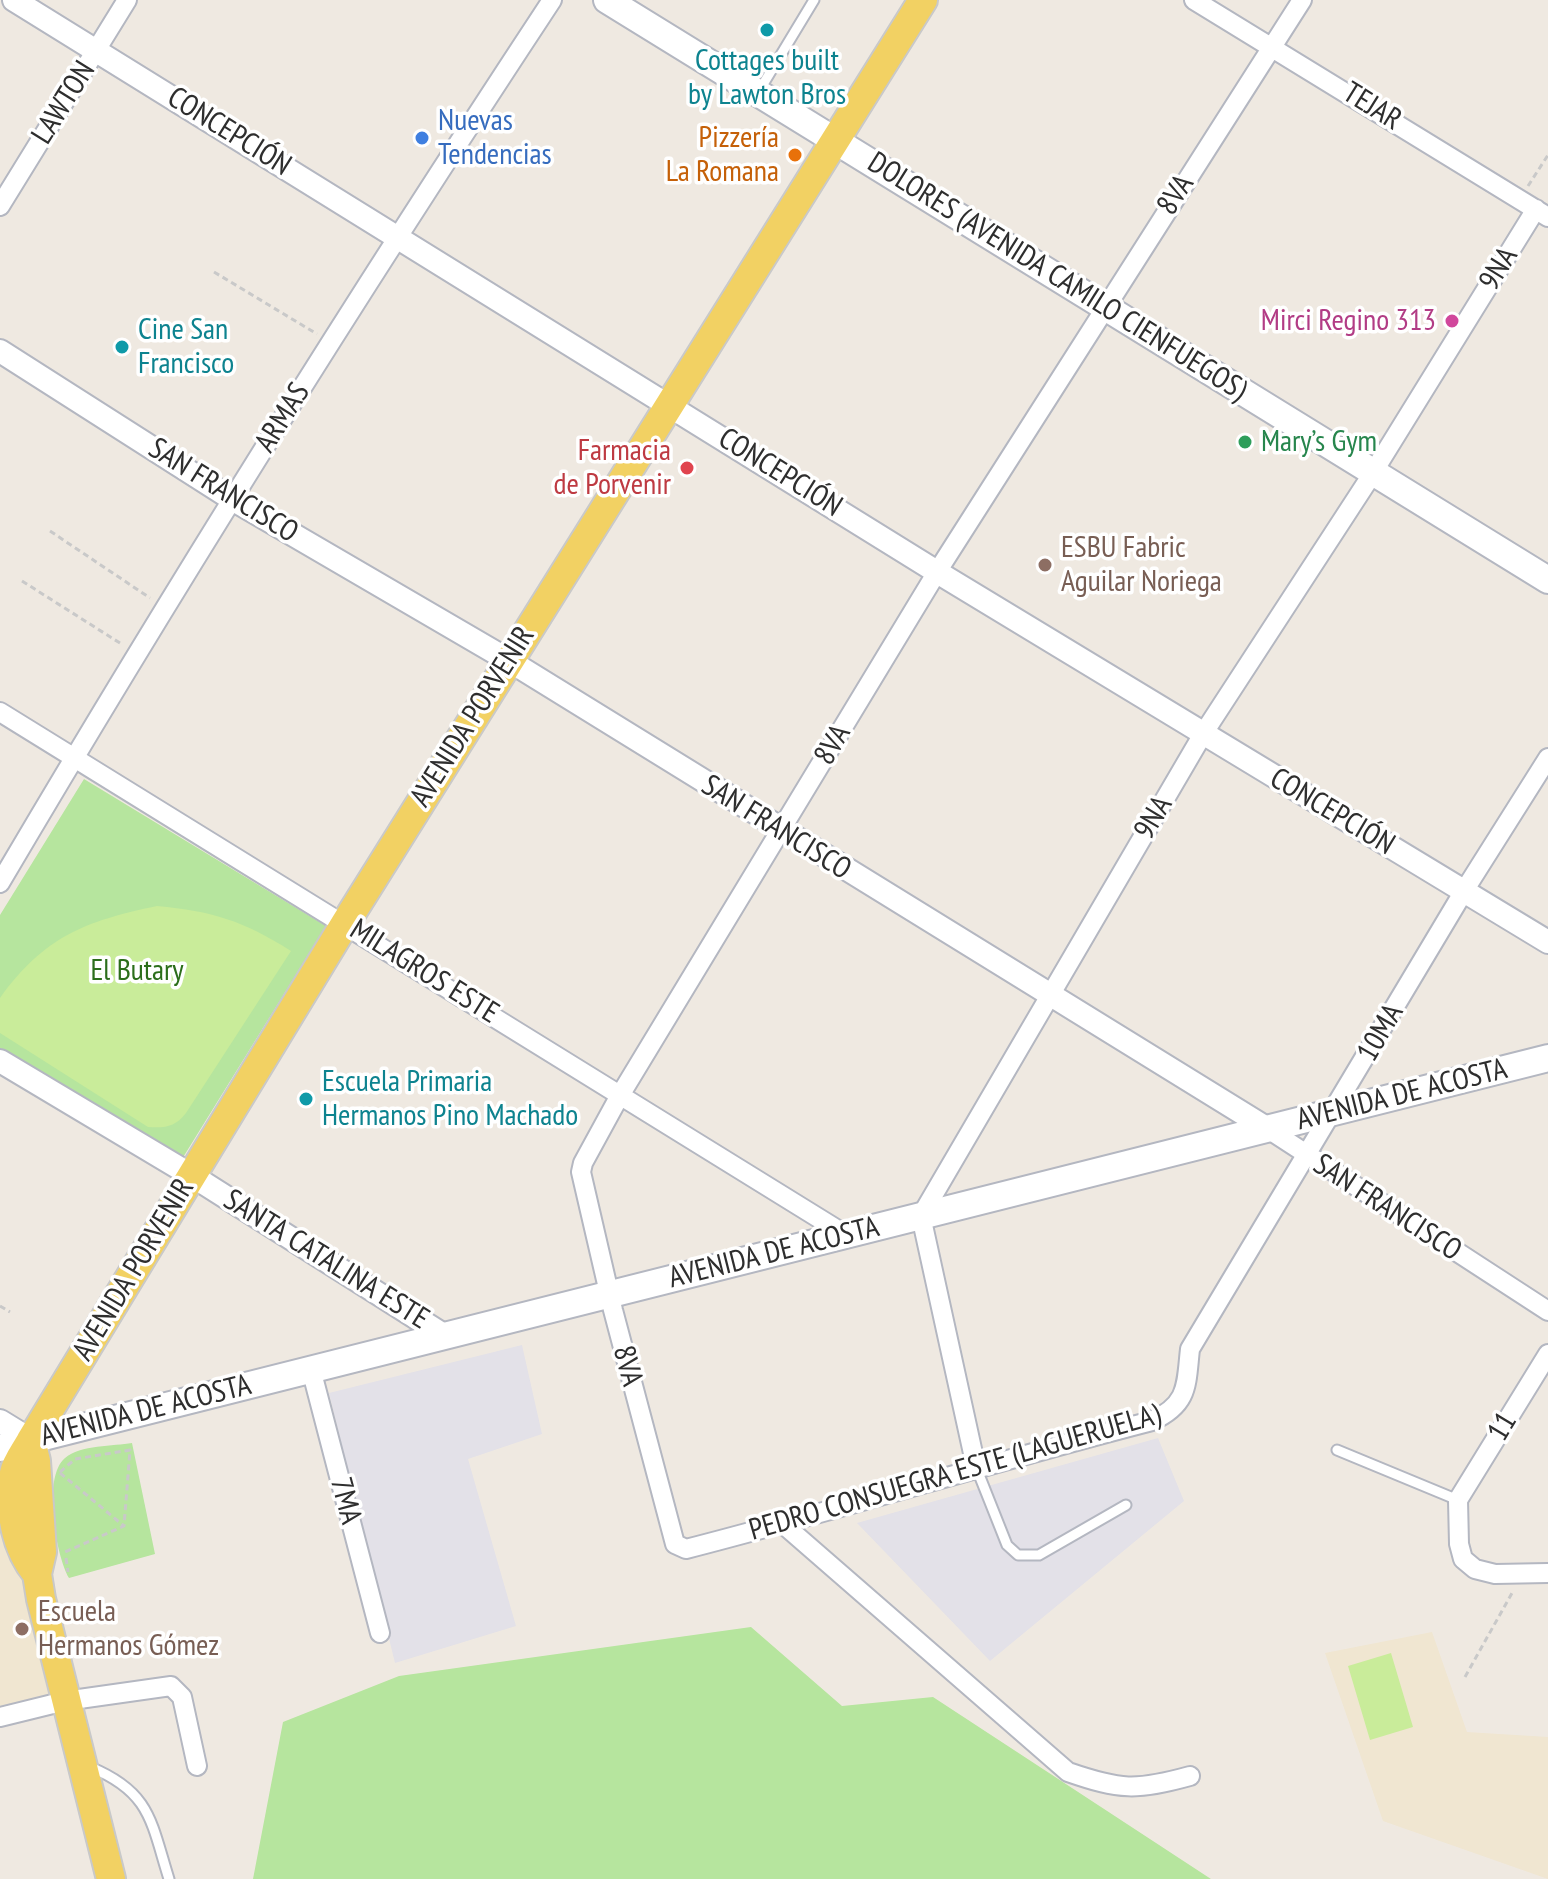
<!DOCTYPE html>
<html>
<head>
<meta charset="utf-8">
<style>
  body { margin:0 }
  canvas { display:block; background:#efe9e1 }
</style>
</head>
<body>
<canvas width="1548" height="1879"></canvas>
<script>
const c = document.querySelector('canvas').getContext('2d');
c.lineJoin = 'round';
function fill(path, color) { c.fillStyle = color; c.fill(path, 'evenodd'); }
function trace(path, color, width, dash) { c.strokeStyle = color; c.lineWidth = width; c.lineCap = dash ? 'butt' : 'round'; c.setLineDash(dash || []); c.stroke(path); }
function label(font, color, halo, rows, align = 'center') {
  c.font = font + ' "PT Sans Narrow",sans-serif'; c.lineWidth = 7; c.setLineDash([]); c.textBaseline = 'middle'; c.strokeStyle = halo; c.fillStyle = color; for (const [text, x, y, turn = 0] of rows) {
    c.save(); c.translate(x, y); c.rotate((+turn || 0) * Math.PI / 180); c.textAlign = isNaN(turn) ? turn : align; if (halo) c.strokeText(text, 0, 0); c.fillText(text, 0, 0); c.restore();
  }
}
const industrial = new Path2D(`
  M522 1345 542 1434 468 1459 516 1626 395 1663 329 1393Z
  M1158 1438 1184 1501 990 1661 857 1523Z`);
const education = new Path2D(`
  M31 1440 65 1701 0 1718V1448Z
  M1432 1632 1467 1732 1548 1737V1879L1383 1821 1325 1653Z`);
const green = new Path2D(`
  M84 779 326 926 182 1159 0 1048V915Z
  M132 1443 155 1554 69 1578C56 1555 42 1477 65 1458 80 1445 114 1446 132 1443Z
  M751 1627 842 1706 933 1697 1211 1879H253L283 1722 399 1676Z`);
const pitch = new Path2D(`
  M157 906C212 911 244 921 291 951L186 1113C175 1127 166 1128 148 1127L0 1033V998C44 937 85 921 157 906Z
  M1391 1653 1413 1727 1370 1740 1348 1666Z`);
const path = new Path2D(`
  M1528 186 1548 155
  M214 272 317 334
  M50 531 150 598
  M22 581 123 645
  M0 1306 10 1312
  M60 1472 75 1459 130 1450 124 1526 65 1552
  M60 1473 124 1526
  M66 1558 68 1572
  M1465 1677 1512 1593`);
const service = new Path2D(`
  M759 91 814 0
  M1337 1450 1458 1500
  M976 1467 1007 1545 1018 1555H1039L1126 1505
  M90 1767C151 1792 151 1822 169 1879`);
const minor = new Path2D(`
  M1194 0 1548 217
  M1302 0 937 572 619 1097 583 1163 581 1172 613 1310 675 1544 686 1549C842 1509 996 1461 1152 1421 1189 1404 1186 1385 1190 1349L1464 891 1548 758
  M0 206 127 0
  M0 712 846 1235
  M0 883C176 584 361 290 552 0
  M1268 1129 1548 1311
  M1548 1354 1458 1500 1459 1544 1463 1559 1475 1569 1495 1574 1548 1573
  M311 1369 380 1633
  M976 1467 921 1216 1203 734 1369 479 1536 209
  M783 1524 1068 1772C1120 1790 1136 1791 1190 1776
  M0 1717 65 1701 171 1686 182 1697 197 1766`);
const tertiary = new Path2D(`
  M14 0 937 572 1548 942
  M0 351 232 499 508 660 1268 1129
  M0 1061 191 1175 445 1336
  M0 1421 31 1440`);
const secondary = new Path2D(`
  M607 0 1548 580
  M0 1448 1548 1058`);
const primary = new Path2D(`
  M31 1440 36 1461 42 1552 37 1574 41 1599 111 1879
  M37 1574C15 1548 8 1507 14 1473 16 1462 26 1450 31 1440L346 922 923 0`);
const markers = [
  [767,30,8,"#0f9aa8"],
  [422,138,8,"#3f7fe0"],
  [795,155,8,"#e8710a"],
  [1452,321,8,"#d1479c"],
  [122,347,8,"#0f9aa8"],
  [1245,442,8,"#2e9e5b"],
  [687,468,8,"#e0444e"],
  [1045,565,8,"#8d6e63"],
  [306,1099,8,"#0f9aa8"],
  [22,1629,8,"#8d6e63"]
];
const cultureNames = [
  ["Cottages built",767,61,"center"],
  ["by Lawton Bros",767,95,"center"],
  ["Cine San",138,330],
  ["Francisco",138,364],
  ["Escuela Primaria",322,1082],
  ["Hermanos Pino Machado",322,1116]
];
const streetNames = [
  ["LAWTON",64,103,-58],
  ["TEJAR",1372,107,32],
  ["CONCEPCIÓN",229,132,32],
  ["8VA",1176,195,-57],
  ["9NA",1499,269,-58],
  ["DOLORES (AVENIDA CAMILO CIENFUEGOS)",1057,277,32],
  ["ARMAS",283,418,-58],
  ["CONCEPCIÓN",780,473,32],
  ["SAN FRANCISCO",223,491,32],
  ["AVENIDA PORVENIR",473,717,-58],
  ["8VA",833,745,-59],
  ["CONCEPCIÓN",1332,812,31],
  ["9NA",1154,818,-59],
  ["SAN FRANCISCO",776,828,32],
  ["MILAGROS ESTE",424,972,32],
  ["10MA",1381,1033,-60],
  ["AVENIDA DE ACOSTA",1402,1095,-14],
  ["SAN FRANCISCO",1387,1208,33],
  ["AVENIDA DE ACOSTA",774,1253,-14],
  ["SANTA CATALINA ESTE",326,1260,32],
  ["AVENIDA PORVENIR",134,1270,-59],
  ["8VA",627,1366,75],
  ["AVENIDA DE ACOSTA",146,1411,-14],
  ["11",1503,1427,-59],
  ["PEDRO CONSUEGRA ESTE (LAGUERUELA)",955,1473,-16],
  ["7MA",345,1501,75]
];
const shopNames = [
  ["Nuevas",438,121],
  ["Tendencias",438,155]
];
const foodNames = [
  ["Pizzería",779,138],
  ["La Romana",779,172]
];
const hotelNames = [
  ["Mirci Regino 313",1436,321]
];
const leisureNames = [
  ["Mary’s Gym",1261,442]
];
const healthNames = [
  ["Farmacia",671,451],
  ["de Porvenir",671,485]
];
const educationNames = [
  ["ESBU Fabric",1061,548],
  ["Aguilar Noriega",1061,582],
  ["Escuela",38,1612],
  ["Hermanos Gómez",38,1646]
];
const parkNames = [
  ["El Butary",137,971]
];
fill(industrial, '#e3e1e8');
fill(education, '#f0e6d1');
fill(green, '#b6e59e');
fill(pitch, '#c9ec9a');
trace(service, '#b4b7c1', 13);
trace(minor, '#b4b7c1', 22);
trace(tertiary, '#b4b7c1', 26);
trace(secondary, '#b4b7c1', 30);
trace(primary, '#c9c9c9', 32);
trace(path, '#c9c9c9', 3, [6, 4]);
trace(service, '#fff', 9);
trace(minor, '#fff', 18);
trace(tertiary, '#fff', 22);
trace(secondary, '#fff', 26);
trace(primary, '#f2d163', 28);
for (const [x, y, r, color] of markers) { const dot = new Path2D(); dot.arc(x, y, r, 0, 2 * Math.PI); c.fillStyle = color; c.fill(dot); trace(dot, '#fff', 3); }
label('30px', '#0d838f', '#fff', cultureNames, 'left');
label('30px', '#2e2e2e', '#fff', streetNames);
label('30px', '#366cbe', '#fff', shopNames, 'left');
label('30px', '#c56008', '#fff', foodNames, 'right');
label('30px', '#b23c85', '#fff', hotelNames, 'right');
label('30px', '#27864d', '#fff', leisureNames, 'left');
label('30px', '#be3a42', '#fff', healthNames, 'right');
label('30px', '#785e54', '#fff', educationNames, 'left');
label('30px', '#2c6e1b', '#fff', parkNames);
</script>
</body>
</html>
